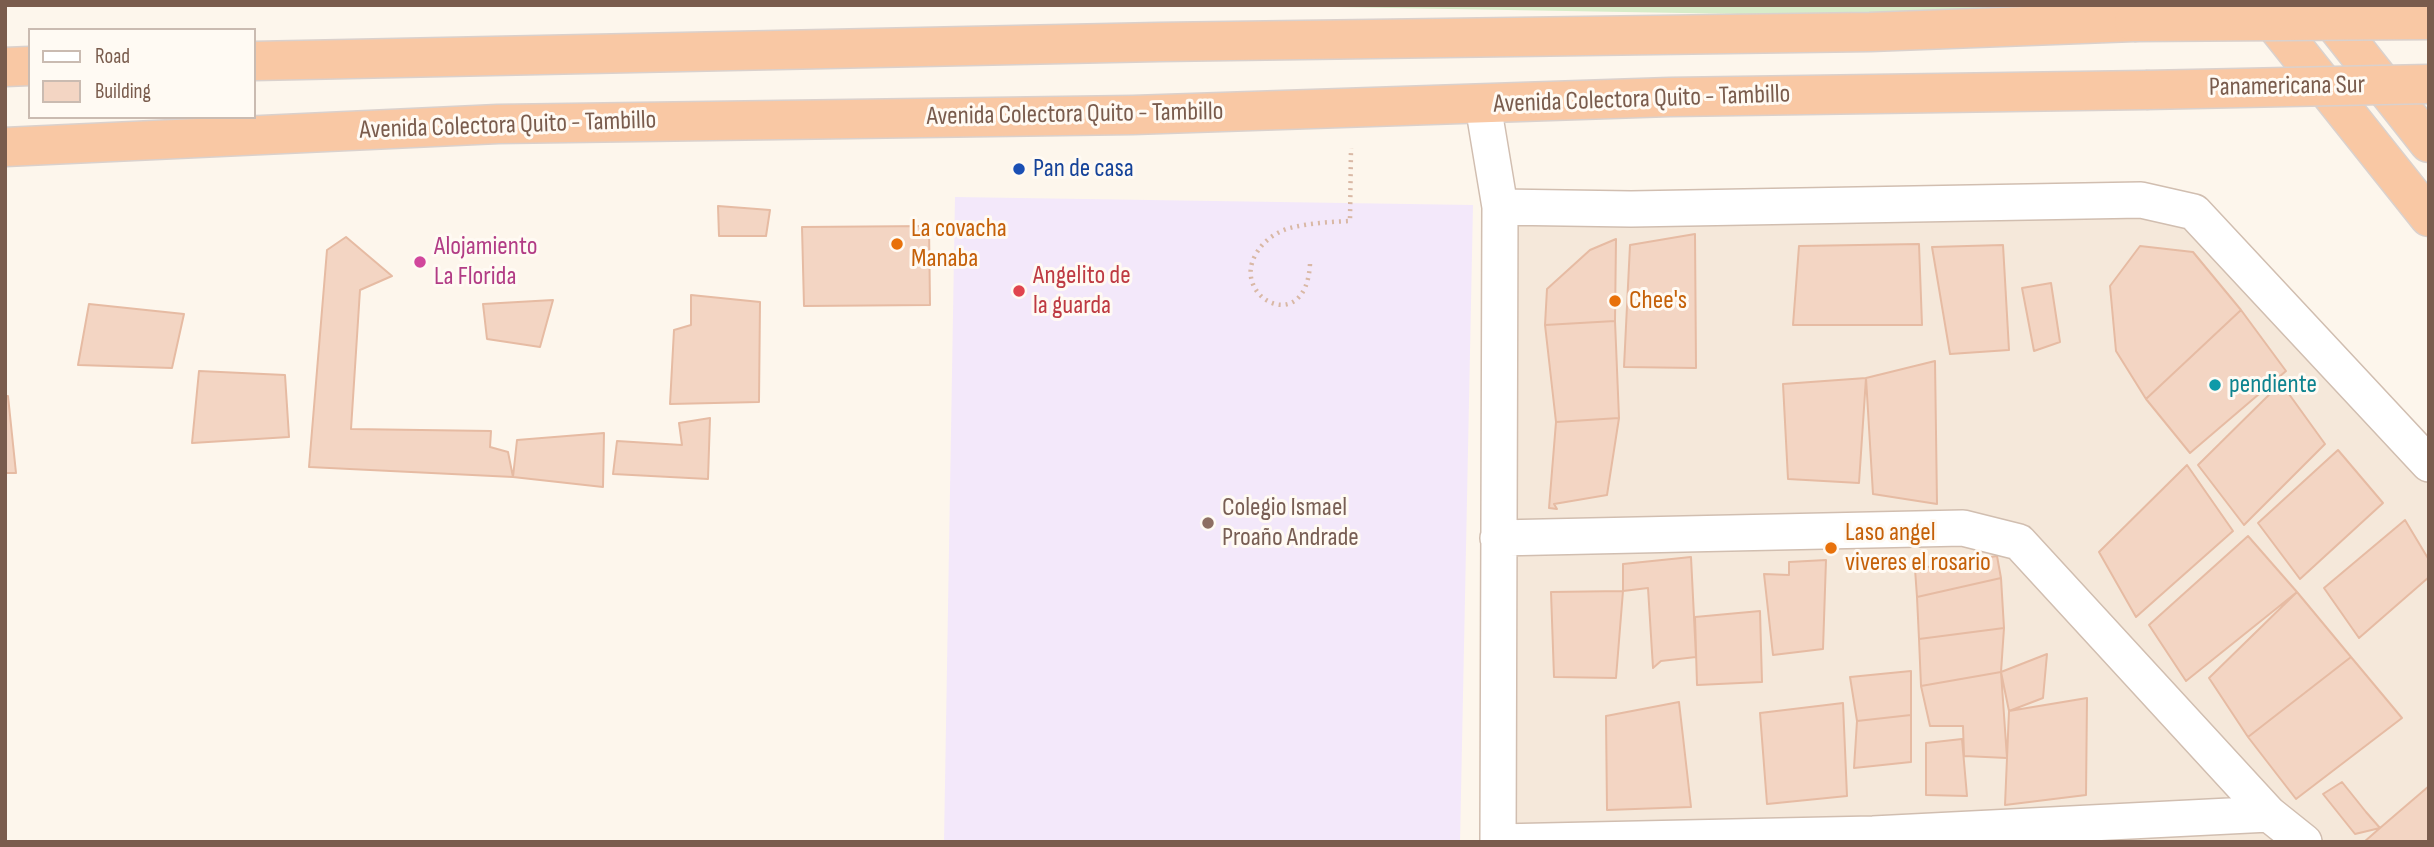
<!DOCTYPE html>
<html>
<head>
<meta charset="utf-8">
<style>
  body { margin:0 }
  #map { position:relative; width:2434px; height:847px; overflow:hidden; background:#fdf6ec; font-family:"Sofia Sans Condensed",sans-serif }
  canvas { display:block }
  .frame { position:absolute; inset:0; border:7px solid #7a5c4d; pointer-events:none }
  .legend { position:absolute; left:28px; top:28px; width:228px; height:91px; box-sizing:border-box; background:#fffaf3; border:2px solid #cabbb1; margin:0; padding:9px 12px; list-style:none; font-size:21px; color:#7a5c4d }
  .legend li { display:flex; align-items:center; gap:14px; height:35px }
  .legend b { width:35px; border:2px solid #cabbb1 }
</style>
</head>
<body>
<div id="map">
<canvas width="2434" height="847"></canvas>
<div class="frame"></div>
<ul class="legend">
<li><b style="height:9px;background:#fff"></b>Road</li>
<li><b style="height:19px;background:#f3d5c3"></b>Building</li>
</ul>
</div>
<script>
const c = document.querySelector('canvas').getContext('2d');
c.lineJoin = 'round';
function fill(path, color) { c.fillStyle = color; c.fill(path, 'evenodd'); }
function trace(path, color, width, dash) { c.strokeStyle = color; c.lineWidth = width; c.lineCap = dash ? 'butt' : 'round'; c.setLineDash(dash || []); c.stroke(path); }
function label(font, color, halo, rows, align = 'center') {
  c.font = font + ' "Sofia Sans Condensed",sans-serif'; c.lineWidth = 6; c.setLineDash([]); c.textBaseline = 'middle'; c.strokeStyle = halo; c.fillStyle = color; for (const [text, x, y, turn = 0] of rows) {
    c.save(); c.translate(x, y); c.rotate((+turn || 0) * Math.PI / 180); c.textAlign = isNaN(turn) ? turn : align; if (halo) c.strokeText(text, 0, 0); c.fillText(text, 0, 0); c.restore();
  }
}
const residential = new Path2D(`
  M2175 205 2429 482V842H1503L1512 213Z`);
const education = new Path2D(`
  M955 197 1473 205 1460 842H944Z`);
const green = new Path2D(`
  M1217 5H2233L1915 17Z`);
const building = new Path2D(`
  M718 206 770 210 766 236H719Z
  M929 226 930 305 804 306 802 227Z
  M1695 234 1696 368 1624 367 1630 245Z
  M346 237 392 276 360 290 351 429 491 431 490 447 508 452 513 477 309 467 327 250Z
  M1616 239 1615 321 1545 325 1547 289 1590 250Z
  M1919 244 1922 325H1793L1799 246Z
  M2003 245 2009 350 1950 354 1932 247Z
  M2140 246 2193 252 2241 310 2146 399 2116 351 2110 286Z
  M2051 283 2060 342 2034 351 2022 288Z
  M691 295 760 302 759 402 670 404 674 330 691 325Z
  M553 300 540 347 487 339 483 304Z
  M89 304 184 314 172 368 78 365Z
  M2241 310 2286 371 2190 453 2146 399Z
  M1615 321 1619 418 1556 422 1545 325Z
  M1935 361 1937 504 1873 494 1866 378Z
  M199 371 285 375 289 437 192 443Z
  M1866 378 1859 483 1788 479 1783 384Z
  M2281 383 2325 444 2244 525 2198 465Z
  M5 396H8L16 473H5Z
  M710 418 708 479 613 474 617 441 682 445 679 423Z
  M1619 418 1607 495 1554 504 1557 509 1549 508 1556 422Z
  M604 433 603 487 513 477 517 440Z
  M2338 450 2383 503 2300 579 2258 523Z
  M2187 465 2233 531 2136 617 2099 552Z
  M2405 520 2429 560V577L2359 638 2324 588Z
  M2248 536 2297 592 2186 681 2149 625Z
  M1997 556 2001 578 1917 597 1915 569Z
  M1691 557 1696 657 1661 661 1653 668 1648 588 1623 591V564Z
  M1826 560 1823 649 1773 655 1764 574 1789 575V562Z
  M2001 578 2004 628 1919 639 1917 597Z
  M1623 591 1616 678 1554 677 1551 592Z
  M2297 592 2351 657 2248 737 2209 678Z
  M1760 611 1762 682 1697 685 1695 617Z
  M2004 628 2001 672 1921 686 1919 639Z
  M2047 654 2043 698 2009 711 2001 672Z
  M2351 657 2402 718 2296 799 2248 737Z
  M1911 671V715L1857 721 1850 677Z
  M2001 672 2007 758 1964 756 1963 726H1930L1921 686Z
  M2087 698 2086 795 2005 805 2009 711Z
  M1679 702 1691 807 1607 810 1606 716Z
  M1843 703 1847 796 1767 804 1760 713Z
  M1911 715V762L1854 768 1857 721Z
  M1962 739 1967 796 1926 795V743Z
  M2342 782 2366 812 2380 828 2355 834 2323 794Z
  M2429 786V842H2364L2380 828Z`);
const path = new Path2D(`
  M1310 264C1306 338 1230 297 1256 254 1263 241 1276 232 1290 228 1309 223 1330 222 1350 221L1351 148`);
const minor = new Path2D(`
  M1483 105 1500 207 1498 842 1873 834 2269 814
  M1500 207 1631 209 2141 200 2194 212 2429 464
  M1498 538 1963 528 2019 542 2269 814 2304 842`);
const trunk = new Path2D(`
  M2260 5 2429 217
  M2320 5 2429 143
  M254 61 1159 42 1870 32 2134 22
  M5 67 30 66
  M5 147 498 124 1133 115 1670 97 2146 90`);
const trunkBridge = new Path2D(`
  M2134 22 2429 20
  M2146 90 2429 84`);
const markers = [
  [1019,169,7,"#1a4fb4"],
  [897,244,7,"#e8710a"],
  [420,262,7,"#d1479c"],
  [1019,291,7,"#e0444e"],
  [1615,301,7,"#e8710a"],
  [2215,385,7,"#0f9aa8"],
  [1208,523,7,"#8d6e63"],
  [1831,548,7,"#e8710a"]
];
const streetNames = [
  ["Panamericana Sur",2287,87,-1],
  ["Avenida Colectora Quito - Tambillo",1642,100,-2],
  ["Avenida Colectora Quito - Tambillo",1075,115,-1],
  ["Avenida Colectora Quito - Tambillo",508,126,-2]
];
const transitNames = [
  ["Pan de casa",1033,169]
];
const foodNames = [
  ["La covacha",911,229],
  ["Manaba",911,259],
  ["Chee's",1629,301],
  ["Laso angel",1845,533],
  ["viveres el rosario",1845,563]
];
const hotelNames = [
  ["Alojamiento",434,247],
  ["La Florida",434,277]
];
const healthNames = [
  ["Angelito de",1033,276],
  ["la guarda",1033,306]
];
const cultureNames = [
  ["pendiente",2229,385]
];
const educationNames = [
  ["Colegio Ismael",1222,508],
  ["Proaño Andrade",1222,538]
];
fill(residential, '#f5e8da');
fill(education, '#f3e8fa');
fill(green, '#d8ecc9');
fill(building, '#f3d5c3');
trace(building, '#e6bba3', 2);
trace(minor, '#d1beb0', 38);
trace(trunk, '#dad1cd', 41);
trace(path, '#d9b8a5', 4.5, [2, 5]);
trace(minor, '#fff', 35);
trace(trunk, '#f9c8a4', 38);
trace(trunkBridge, '#dad1cd', 41, []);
trace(trunkBridge, '#f9c8a4', 38);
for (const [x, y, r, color] of markers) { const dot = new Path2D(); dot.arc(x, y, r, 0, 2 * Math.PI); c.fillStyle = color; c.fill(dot); trace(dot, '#fffaf3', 2.5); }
label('26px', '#7a5c4d', '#fffaf3', streetNames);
label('26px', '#164399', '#fffaf3', transitNames, 'left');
label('26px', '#c56008', '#fffaf3', foodNames, 'left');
label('26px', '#b23c85', '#fffaf3', hotelNames, 'left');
label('26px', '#be3a42', '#fffaf3', healthNames, 'left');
label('26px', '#0d838f', '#fffaf3', cultureNames, 'left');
label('26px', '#785e54', '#fffaf3', educationNames, 'left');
</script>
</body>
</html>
